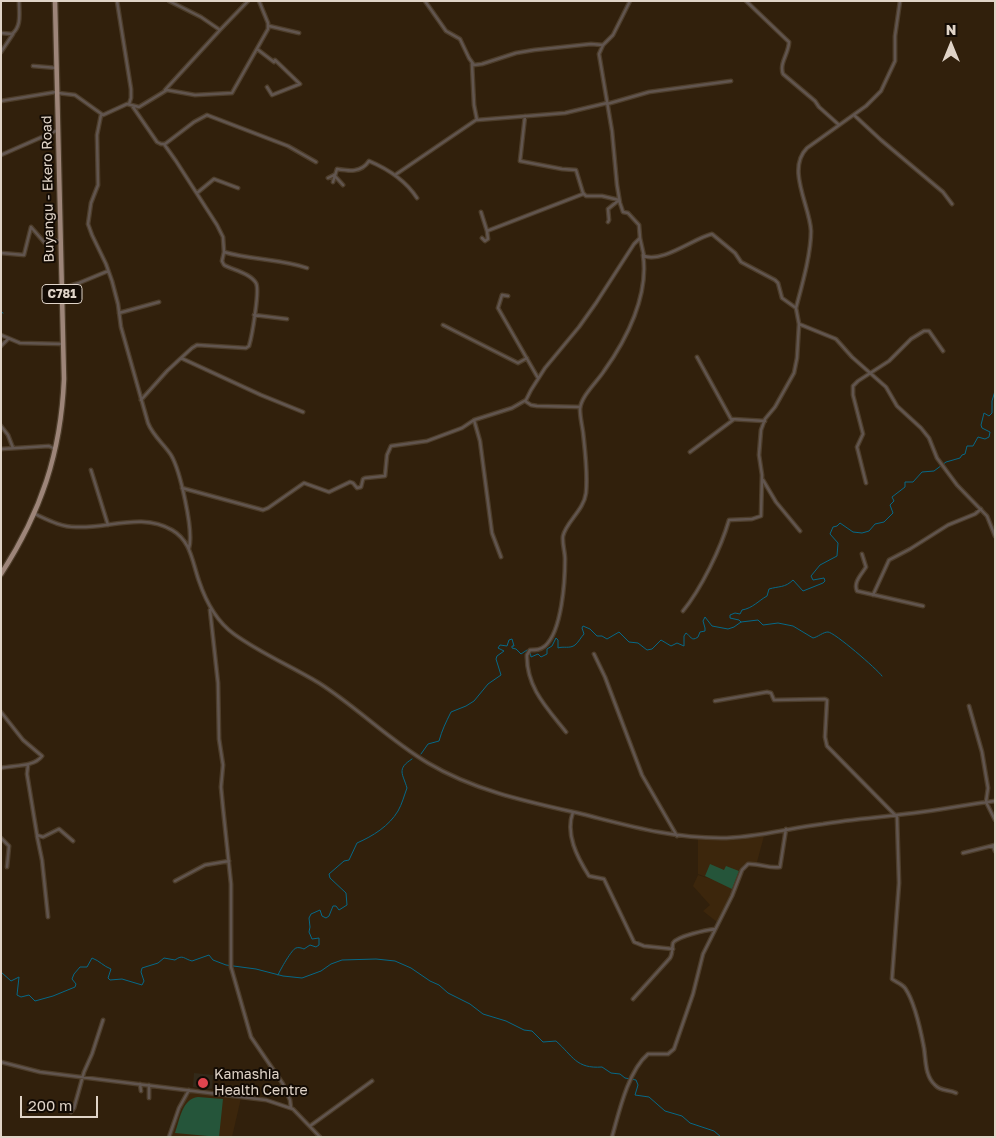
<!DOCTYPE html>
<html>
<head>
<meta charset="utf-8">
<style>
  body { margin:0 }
  #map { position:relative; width:996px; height:1138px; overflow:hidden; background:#31200c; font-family:"Golos Text",sans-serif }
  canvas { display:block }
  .frame { position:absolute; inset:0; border:2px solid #e0d4c8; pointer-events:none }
  .north { position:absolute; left:926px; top:20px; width:50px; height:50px; -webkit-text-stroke:4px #130b04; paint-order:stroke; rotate:0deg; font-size:14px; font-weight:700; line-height:20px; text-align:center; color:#e0d4c8 }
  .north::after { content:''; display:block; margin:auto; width:18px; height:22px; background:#e0d4c8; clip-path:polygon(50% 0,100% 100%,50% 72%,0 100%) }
  .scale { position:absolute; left:20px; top:1096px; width:78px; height:22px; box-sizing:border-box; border:2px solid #e0d4c8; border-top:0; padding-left:6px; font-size:15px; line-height:18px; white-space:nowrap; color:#e0d4c8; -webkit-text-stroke:4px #130b04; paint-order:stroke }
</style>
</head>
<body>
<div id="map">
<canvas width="996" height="1138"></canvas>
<div class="frame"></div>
<div class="north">N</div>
<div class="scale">200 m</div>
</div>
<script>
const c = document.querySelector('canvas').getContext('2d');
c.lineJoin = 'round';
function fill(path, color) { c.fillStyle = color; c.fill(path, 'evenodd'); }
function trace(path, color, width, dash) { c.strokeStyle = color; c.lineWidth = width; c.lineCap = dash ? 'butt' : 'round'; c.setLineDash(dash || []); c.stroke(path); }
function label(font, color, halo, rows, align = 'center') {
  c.font = font + ' "Golos Text",sans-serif'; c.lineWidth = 4; c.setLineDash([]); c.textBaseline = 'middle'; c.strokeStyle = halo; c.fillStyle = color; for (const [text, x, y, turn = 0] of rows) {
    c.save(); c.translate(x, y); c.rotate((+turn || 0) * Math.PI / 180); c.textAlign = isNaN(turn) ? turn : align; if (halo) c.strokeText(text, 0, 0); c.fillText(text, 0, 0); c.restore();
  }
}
const built = new Path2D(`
  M764 836 757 862 744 864 726 907 717 922 703 911 710 905 693 886 698 875 714 880 698 874V839L738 840Z
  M194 1093 241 1098 232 1137H171L185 1100 190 1094Z`);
const medical = new Path2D(`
  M194 1073 213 1075 212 1089 193 1087Z`);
const green = new Path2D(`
  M710 864 724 870 726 866 739 871 732 889 705 876Z
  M198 1097 223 1099 219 1137 175 1133C180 1119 182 1099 198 1097Z`);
const stream = new Path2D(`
  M1 312 3 313
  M741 622 739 620 730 618V615L735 613 740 614 742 610C753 608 758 601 767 596L769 589C779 586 785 588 793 580L803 591 823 583 825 581 824 578 813 580 811 576 820 565 837 556 838 543 830 534 833 527 837 526 840 523 853 532 862 533 869 531 875 524 884 522 893 513 890 505 894 501 892 497 905 487V482H913L922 472 934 471 946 462 960 458 962 455 965 454 967 446H973L978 437 985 439 989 437 990 432 982 428 981 425 984 413 989 416 992 413V401L995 391
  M421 754 428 744 439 741C442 730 446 722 451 712L466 706 474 701 488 684 501 675 496 659 497 656 504 651 498 648 500 645 507 646 509 640 512 639 514 646H512V648L516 649 521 654 527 650 530 651 531 657 538 654 541 657 547 654V649L552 646 556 638 558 640V648C563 646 570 649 575 645 578 643 581 637 584 634L582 628 583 626 590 629 597 636H602L607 639 619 632 629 642 638 643 647 650 652 649 661 640 671 646 677 643 684 646V636L686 633C691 636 691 642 698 637L700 632 705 631V628L703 621 705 617 712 626 728 629 734 627 741 622 758 620 763 625 778 623 793 626 813 638C818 637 823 632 828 632 834 632 877 669 882 676
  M1 972 11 981 19 977 17 995 21 997 29 995 35 1001 53 996 75 987 76 984 72 979 74 974 80 967H87L92 958C100 961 103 966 111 969L108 978 110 980 122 979 142 985 144 981 141 972 142 968 158 963 164 958 175 960C183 954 184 959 192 961L209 955 213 960 226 965 256 969 283 976 302 978 321 971 331 964 342 960 376 959 395 961 411 968 430 981 439 985 448 993 470 1004 483 1014 506 1021 524 1030 532 1031 543 1042 556 1041C573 1056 576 1069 602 1067L611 1073 620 1074 625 1078 636 1080 638 1085 635 1095 649 1097 665 1111 682 1116 690 1123 714 1131 721 1137
  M278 975C280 970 292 949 296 948 298 947 302 948 304 949L310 945 316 947 319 945V938L312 939 309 932 310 927 309 918 311 914 320 910 322 916 326 918 329 916 333 906H336L339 910 347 905 346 893 330 878 329 874 344 861 349 860 357 843C373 836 389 826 398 811 402 804 404 796 407 788 403 774 396 769 412 759`);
const minor = new Path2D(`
  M117 1 131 89V98L129 104
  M169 1 201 17 220 30 248 1
  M425 1 446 31 460 39 469 58 474 65 482 64 516 53 534 50 591 44 603 45
  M630 1 613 35 603 45 599 54 612 131 617 185 620 203 623 212 628 213 639 225 640 238 644 256C663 263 694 238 712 234L735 253 741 262 775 280 778 283 782 298 796 308 799 324 836 339 852 357 886 387 897 406 921 428 929 438 937 458 957 485 987 516 995 536
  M746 1 789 42C789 53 779 63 783 74L815 101 819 107 838 124
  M269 26 299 33
  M1 33 12 34C22 26 19 13 19 1
  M257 49 274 62 275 60 300 84 272 95 267 87
  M1 52 13 34
  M472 64 474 105 477 120 565 113 607 103
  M33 66 57 68
  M165 90 220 30
  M58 93 75 95 103 115 127 104 139 107 167 90 195 95 232 93 268 29V23L259 1
  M1 101 56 92
  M607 104 649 92 731 81
  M133 107 157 142 161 144H165L194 122 207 115 288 146 316 162
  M101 115 97 135 98 185 91 203 88 224 92 235 106 264 112 281 118 304 121 327 148 423C153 436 164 444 171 455 180 470 194 531 189 548
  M854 115 881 140 943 192 952 204
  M525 116 520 161 562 169 576 170 583 193 586 196H602L619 200
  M164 144 176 161 217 225 223 237 224 252C251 260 280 259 307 268
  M1 155 58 130
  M334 175 343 185
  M395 175 476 120
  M328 178 334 175
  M333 182 337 169C349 171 361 173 369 161 388 169 406 181 417 198
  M197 193 214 179 238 188
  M481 212 487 231 583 194
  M608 222 609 220 608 209 619 200
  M482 238 485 241 488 239 487 231
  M1 253 24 255 31 227 44 242 60 240
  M63 288 79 283 108 271
  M508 296 502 295 498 308 538 378
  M796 308C802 285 811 254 811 231 810 206 786 169 807 148L866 106 881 91 895 61V36L900 1
  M119 313 159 302
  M254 315 287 319
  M443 325 518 363 527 358
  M1 335 20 343 63 344
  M1 346 8 339
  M697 357 731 419 765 421
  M181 358 192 348 197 345 246 348 249 346C252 336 260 290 256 283 250 273 233 270 224 265L222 261 224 252
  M141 400 167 371 181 358 261 395 303 412
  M525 401 531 405 537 406 580 407
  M1 426 8 435 13 448
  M1 449 49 446 55 449
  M690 452 733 420
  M91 470 108 525
  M763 480 776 502 800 531
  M866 483 857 447 863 434 853 395V386L858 381 889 361 911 339 924 331H929L943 351
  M182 488 263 510 268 508 304 483 329 492 350 482 353 483 357 488 361 487 363 479 365 478 385 476 387 455 391 446 427 441 462 428 474 420
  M35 514C48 520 61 527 76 527 107 529 142 512 172 530 191 541 192 561 199 581 206 602 216 621 234 634 260 653 291 666 319 683 357 707 389 740 428 763 475 791 529 802 582 814 630 826 670 838 721 838 755 838 789 828 823 824 853 819 884 817 914 813 941 810 968 804 995 801
  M862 554 866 567C862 574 853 582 857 591L923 606
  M501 557 492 533 480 441 474 420 512 408 526 400 531 390 545 368 579 327 596 303 634 244 640 238
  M873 595 889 560 910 549 948 525 975 514 981 509
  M210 610 218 683 219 739 223 765 221 787 223 808 231 884V967L251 1037 283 1084 290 1100 291 1108
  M683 611C701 589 721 548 729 520L752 519 761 516 762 475 759 455 761 430 765 419 775 407 794 373 797 358 799 324
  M594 654 605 677 642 775 677 836
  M715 701 767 692 771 693 774 700 825 699 827 700 825 737 827 746 897 817 899 883 892 979C896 982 902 984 905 988 914 1001 921 1032 924 1048 926 1061 925 1076 935 1085 941 1092 949 1089 956 1093
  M969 706 982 752 988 788 986 802 995 820
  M1 712 23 740 42 756C34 767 15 765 1 768
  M566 732C547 708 526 687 527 655L530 650C536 650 540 650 545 646 562 631 565 581 565 559 565 552 562 543 563 536 566 522 584 510 586 493 588 473 585 451 583 432 582 425 580 417 580 409 581 396 597 382 604 371 627 339 649 295 643 255
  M28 765 27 774 37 835 43 837 59 829 73 841
  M573 812C565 834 577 857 589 876L604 879 634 942 644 946 673 949
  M37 836 42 860 48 917
  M1 838 9 846 7 867
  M993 846 995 851
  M963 853 995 845
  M175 881 205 865 229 861
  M633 999 670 958C673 953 672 947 673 943 677 936 707 930 715 929
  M1 1062 40 1072 266 1100 293 1109 320 1137
  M140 1084 141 1091
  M149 1098V1085
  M71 1112 74 1108 84 1072 92 1054 103 1020
  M310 1126 372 1081
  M169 1137 179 1108 189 1090
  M612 1137C619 1112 628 1071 648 1054H668L674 1049 693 994 703 954 732 896 742 870 748 864C759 863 769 869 780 867L786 829`);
const primary = new Path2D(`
  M1 574C41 512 61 453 64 379L55 1`);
const markers = [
  [203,1083,6,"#e0444e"]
];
const shields = [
  [62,294,40]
];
const shieldNames = [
  ["C781",62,294]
];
const streetNames = [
  ["Buyangu - Ekero Road",48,189,-91]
];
const poiNames = [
  ["Kamashia",214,1075],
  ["Health Centre",214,1091]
];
fill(built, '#3c260c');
fill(medical, '#332a1a');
fill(green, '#25553a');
trace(stream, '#066988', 1);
trace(minor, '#4d3d2a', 5);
trace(primary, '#4d3d2a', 7);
trace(minor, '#61554f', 2.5);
trace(primary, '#9d8579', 4.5);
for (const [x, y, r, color] of markers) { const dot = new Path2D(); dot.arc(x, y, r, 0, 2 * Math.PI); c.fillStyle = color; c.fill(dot); trace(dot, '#130b04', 2); }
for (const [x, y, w] of shields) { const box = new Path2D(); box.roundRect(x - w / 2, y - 9.5, w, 19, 4); c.fillStyle = '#130b04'; c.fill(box); trace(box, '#e0d4c8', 1); }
label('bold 12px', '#e0d4c8', null, shieldNames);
label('14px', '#e0d4c8', '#130b04', streetNames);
label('14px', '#e0d4c8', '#130b04', poiNames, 'left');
</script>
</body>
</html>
